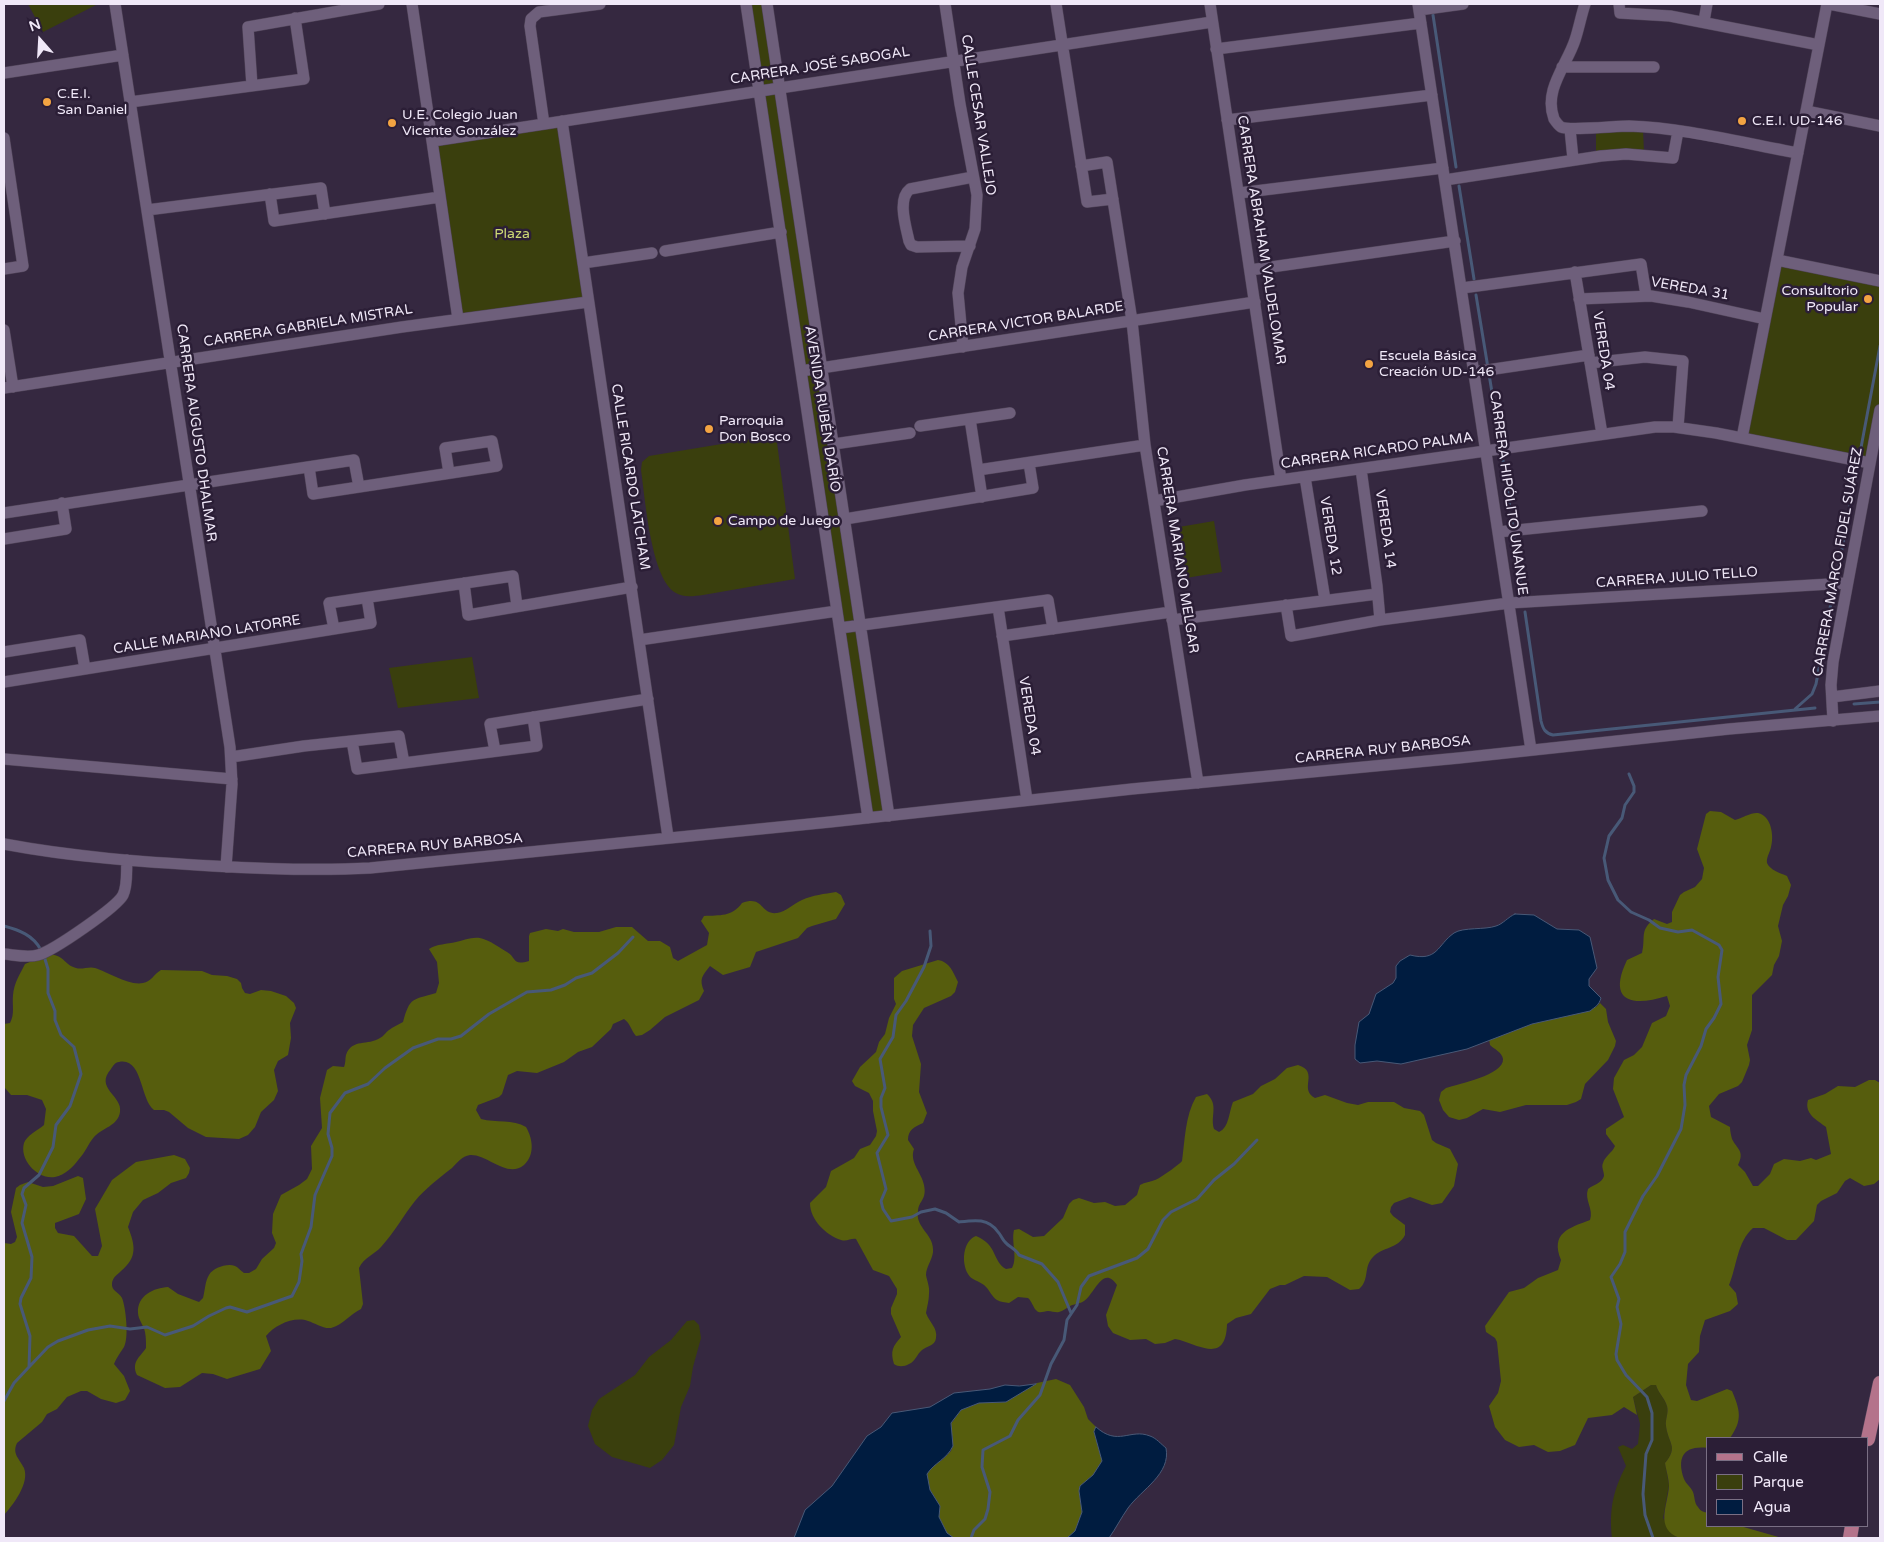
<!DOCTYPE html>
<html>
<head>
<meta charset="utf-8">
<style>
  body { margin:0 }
  #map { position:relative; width:1884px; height:1542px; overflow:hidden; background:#352840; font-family:"Varela Round",sans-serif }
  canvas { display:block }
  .frame { position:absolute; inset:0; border:5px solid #f0e8f8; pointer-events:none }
  .legend { position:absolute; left:1706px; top:1437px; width:162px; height:90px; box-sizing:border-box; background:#2b1e36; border:1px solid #7a6f84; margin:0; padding:6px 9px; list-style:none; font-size:15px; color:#f0e8f8 }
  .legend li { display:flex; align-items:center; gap:10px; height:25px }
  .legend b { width:25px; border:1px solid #7a6f84 }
  .north { position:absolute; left:15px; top:15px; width:50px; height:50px; -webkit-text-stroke:4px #2b1e36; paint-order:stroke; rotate:341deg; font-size:14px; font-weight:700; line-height:20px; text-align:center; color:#f0e8f8 }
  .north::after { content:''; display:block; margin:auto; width:18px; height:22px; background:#f0e8f8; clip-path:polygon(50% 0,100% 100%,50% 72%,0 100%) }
</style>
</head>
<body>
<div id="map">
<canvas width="1884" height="1542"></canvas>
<div class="frame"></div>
<ul class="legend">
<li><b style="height:6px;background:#b4738b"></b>Calle</li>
<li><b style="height:14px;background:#3a3f0d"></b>Parque</li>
<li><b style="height:14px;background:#001c40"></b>Agua</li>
</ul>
<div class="north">N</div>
</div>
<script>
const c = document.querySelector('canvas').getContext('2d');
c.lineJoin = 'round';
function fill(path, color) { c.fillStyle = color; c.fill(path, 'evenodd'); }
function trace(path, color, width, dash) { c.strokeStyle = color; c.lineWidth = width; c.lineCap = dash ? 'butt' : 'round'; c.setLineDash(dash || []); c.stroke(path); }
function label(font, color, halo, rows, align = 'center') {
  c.font = font + ' "Varela Round",sans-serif'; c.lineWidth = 5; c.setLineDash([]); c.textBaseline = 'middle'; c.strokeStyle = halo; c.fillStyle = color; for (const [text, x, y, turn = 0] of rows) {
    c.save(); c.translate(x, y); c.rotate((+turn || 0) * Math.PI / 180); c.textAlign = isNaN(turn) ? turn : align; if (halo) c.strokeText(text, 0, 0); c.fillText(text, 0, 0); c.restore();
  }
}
const green = new Path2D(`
  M28 4H95L96 5 43 32Z
  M746 4H767L889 816 868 818Z
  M562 121 588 302 458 319 433 141Z
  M1596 130H1643L1644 152 1596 153Z
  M1777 260 1880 281V410L1870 463 1742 438Z
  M776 435 795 579 703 595C694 596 684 598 676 593 651 580 645 497 641 470L642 462 649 456Z
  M1214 521 1222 572 1186 578 1179 527Z
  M472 657 479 698 398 708 389 668Z
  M694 1320 699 1325 701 1338 693 1367 690 1386 681 1407 674 1445 662 1460 650 1468 612 1457 595 1444 588 1426 592 1410 599 1399 635 1375 649 1357 671 1340 687 1321Z
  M1651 1385H1656C1658 1393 1665 1398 1667 1406 1669 1413 1665 1419 1666 1426 1668 1443 1679 1447 1665 1463L1669 1485 1663 1518 1676 1537 1680 1538H1612C1609 1510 1613 1490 1626 1466L1618 1447 1623 1445 1632 1449 1638 1444 1640 1424 1633 1397Z`);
const forest = new Path2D(`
  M1710 811 1721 812 1735 820C1742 818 1752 812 1758 813 1772 816 1774 837 1771 847 1770 852 1766 858 1767 863 1770 870 1780 873 1787 876L1791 885 1788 896 1783 905 1778 926 1782 941 1779 956 1774 965 1772 975 1752 995V1030L1747 1045 1750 1060 1749 1065 1742 1082 1738 1086 1719 1094 1709 1106 1711 1117 1730 1127C1730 1131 1731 1135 1732 1139 1737 1149 1745 1151 1738 1165L1745 1172 1753 1186H1758L1770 1174 1774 1164 1784 1159 1800 1161 1811 1158 1816 1160 1831 1154 1826 1127C1817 1120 1804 1114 1808 1100L1825 1094 1838 1086 1855 1087 1869 1080H1875L1880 1083V1179L1874 1184 1864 1186 1850 1178 1845 1181 1837 1193 1821 1201 1817 1205 1814 1221 1796 1240H1787L1764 1228H1753C1737 1242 1737 1266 1729 1285L1736 1293 1738 1304 1730 1311 1705 1320 1700 1336 1699 1352 1688 1364 1686 1385 1691 1400 1697 1401 1727 1389 1732 1391C1740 1410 1743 1420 1730 1438H1708V1448C1685 1445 1676 1456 1684 1479 1686 1484 1691 1487 1693 1492 1695 1497 1694 1503 1698 1507 1700 1511 1704 1512 1708 1513V1526H1740L1782 1538H1680C1654 1529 1668 1505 1669 1486 1669 1479 1666 1470 1665 1463 1679 1447 1668 1443 1666 1426 1665 1419 1669 1413 1667 1406 1665 1398 1658 1393 1656 1385H1651L1633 1397 1637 1415 1624 1407 1612 1415 1588 1418 1575 1445 1560 1451 1548 1452 1534 1445 1519 1447 1505 1440 1495 1427 1489 1406 1498 1393 1501 1381 1497 1342 1495 1338 1486 1332 1485 1326 1509 1292 1524 1288 1538 1278 1558 1270 1561 1260C1550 1233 1569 1228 1590 1220 1594 1209 1584 1200 1588 1189 1593 1185 1602 1183 1604 1176 1604 1171 1601 1167 1603 1163 1605 1156 1612 1153 1615 1146L1606 1134V1129L1624 1117 1613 1089 1614 1078 1624 1060 1634 1055 1642 1047 1652 1023 1666 1016 1670 1006 1667 996C1632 1007 1607 1002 1627 960L1642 953C1646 937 1639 931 1654 919L1667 924 1672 922V912L1680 895 1684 892 1695 887 1702 879 1704 868 1697 849 1706 814Z
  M836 892 841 895 845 904 836 919 812 926 807 928 798 938 756 952 750 967 723 975 710 966C702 976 699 979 704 991L699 1000 665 1017 650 1030 642 1035 636 1036C631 1030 630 1023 624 1019L613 1024 611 1029 592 1047 578 1052 564 1062 537 1073 517 1071 508 1075 502 1094 499 1097 478 1105 476 1110 481 1119C496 1123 513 1119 526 1127 533 1139 535 1155 524 1165 507 1179 488 1154 470 1155 462 1156 457 1163 452 1168 439 1178 425 1189 415 1201 403 1216 394 1233 381 1247 374 1255 364 1257 359 1268L363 1304 361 1309C350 1314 343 1325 331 1328 323 1329 315 1323 308 1321 294 1316 275 1325 266 1336L271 1351 260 1369 227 1379 213 1374 202 1373 180 1387 165 1388 137 1375C131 1362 140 1357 146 1348 146 1343 146 1337 145 1332 144 1326 138 1319 138 1313 137 1295 154 1288 168 1287L178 1294 199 1302 203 1298C205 1291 205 1281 209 1275 213 1268 227 1263 235 1266 238 1267 241 1271 244 1273H249L256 1269 262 1259 274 1248 276 1243 272 1233 273 1214 281 1195 299 1185 307 1179 312 1169 311 1146 322 1128 320 1098 327 1070 333 1066 344 1067C346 1062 345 1059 346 1055 352 1038 368 1046 380 1038 384 1036 386 1032 389 1030 393 1027 399 1024 403 1022 410 997 412 1000 436 993L439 983 437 962 429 949C437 944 447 944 456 942 466 940 475 935 486 940 492 942 502 949 507 952 517 958 512 966 529 961V936L530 933 546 929 558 931 563 929 574 932H599L616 927H632L648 941H660L670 947 673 958 678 961 707 945 709 933 701 921 704 916C720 915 732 917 742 903 764 895 760 915 777 913 786 912 794 903 802 900 813 895 824 894 836 892Z
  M49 954C66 956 64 965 76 968 82 970 89 966 95 968 108 972 129 986 143 983 151 982 154 974 161 970L202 971 212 975 227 976 237 979 241 983 242 988 245 993 250 994 261 990 271 991 286 996 294 1003 296 1008 290 1023 291 1038 288 1055 278 1061 274 1070 278 1091 274 1100 261 1112 255 1127 248 1135 239 1139 206 1137 188 1128 169 1112 164 1110H154C140 1100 143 1057 119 1062 115 1062 113 1066 111 1069 94 1088 123 1096 120 1112 118 1126 102 1128 94 1137 88 1144 85 1153 79 1159 73 1167 65 1175 55 1177 38 1180 19 1160 24 1143 26 1136 38 1130 44 1125L46 1109 42 1100 27 1095H11L5 1088 4 1024 10 1023C15 1014 12 1005 13 995 14 983 20 974 25 964Z
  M938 960C950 962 953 972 958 982L955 992 951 996 924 1008 913 1025 912 1036 921 1064 919 1092 927 1113 923 1123C914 1127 908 1130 908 1140L914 1149C909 1162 922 1173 924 1185 927 1200 919 1200 918 1211 915 1227 933 1234 933 1249 934 1258 926 1266 926 1275 927 1281 930 1287 929 1294 929 1300 927 1307 926 1313 929 1322 938 1328 936 1338 935 1346 927 1346 922 1350 917 1354 915 1362 909 1364 904 1367 898 1367 894 1364 890 1351 893 1346 901 1337L891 1314V1308L897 1294V1289L889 1276 873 1270 856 1239C851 1238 847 1242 841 1240 826 1235 810 1220 810 1203L826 1187 831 1171 854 1158 860 1149 870 1145 876 1136 877 1131 873 1111V1101L869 1093 855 1086 852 1081 860 1067 876 1052 879 1042 885 1034 889 1018 896 1004 894 999V978L902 971Z
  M1600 1003 1606 1009 1608 1022 1616 1041 1615 1046 1608 1060 1585 1084 1581 1099 1576 1102 1567 1105H1526L1500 1112 1483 1109 1467 1118 1459 1120 1449 1117 1443 1110 1439 1100 1441 1092 1446 1088C1458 1084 1504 1075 1503 1059 1502 1052 1494 1049 1490 1045L1489 1039 1532 1024 1596 1007Z
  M1298 1065C1320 1072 1298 1089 1315 1098L1325 1095 1347 1103 1358 1105 1368 1102H1394L1404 1108 1420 1111 1424 1115 1432 1140 1436 1143 1450 1149 1458 1164 1454 1186 1442 1203 1432 1205 1410 1197 1394 1203 1391 1207 1390 1212 1393 1216 1405 1225V1235C1398 1249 1382 1247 1373 1257 1363 1267 1370 1280 1359 1289L1350 1290 1327 1277 1304 1276 1285 1285H1280L1270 1289 1251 1314 1236 1318 1227 1324C1226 1361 1204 1348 1180 1340L1175 1339 1165 1343 1155 1344 1146 1339 1130 1340 1113 1333 1108 1326 1106 1315 1117 1285C1103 1264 1094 1295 1084 1301 1080 1304 1074 1304 1070 1306 1066 1308 1063 1311 1059 1312 1056 1313 1052 1311 1048 1311 1044 1311 1040 1314 1037 1311 1033 1308 1032 1301 1028 1298L1018 1297 1009 1303C1005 1302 1000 1302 997 1300 992 1297 989 1289 984 1285 979 1281 971 1280 968 1274 961 1262 963 1241 976 1236 998 1245 992 1261 1006 1269L1012 1268C1018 1258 1011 1242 1014 1230L1019 1229 1033 1237 1044 1236 1063 1218 1069 1204 1073 1200 1079 1198 1094 1203 1105 1202 1115 1206 1125 1205 1137 1195 1140 1185C1145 1182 1150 1182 1155 1180 1159 1179 1180 1164 1182 1161 1185 1140 1185 1116 1196 1097L1207 1094C1219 1105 1210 1116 1214 1129L1219 1132C1229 1128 1229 1112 1233 1102L1253 1094 1261 1086 1275 1079 1287 1068Z
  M174 1155 185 1159 190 1168 189 1173 186 1178 171 1183 158 1193 143 1200 133 1212 128 1227C135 1245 138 1257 121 1271 117 1275 113 1277 112 1283 111 1291 119 1292 122 1298 126 1308 129 1338 124 1347 120 1353 117 1357 114 1364L124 1376 130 1391 125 1400 116 1403 101 1399 87 1391H81L67 1397 57 1409 47 1414 42 1422 17 1443C12 1454 19 1458 24 1468 30 1483 13 1505 4 1515V1243L11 1244 15 1242 17 1237 11 1212 16 1188 20 1185 28 1182 43 1187 53 1186 78 1176 83 1178 86 1199 79 1214 55 1223V1228L58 1233 74 1236 92 1256H98L102 1246 95 1209 112 1180 136 1162Z
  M1056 1379 1070 1385 1084 1407 1088 1419 1096 1427 1094 1432 1102 1461 1093 1475 1080 1486 1079 1491 1082 1512 1075 1531 1067 1538H954L947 1533 939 1517 940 1506 930 1490 927 1474 933 1465 942 1460 951 1451 953 1446 951 1424 961 1410 979 1403 1006 1402 1037 1383Z`);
const water = new Path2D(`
  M1515 914 1534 915 1557 929 1579 930 1590 937 1597 968 1589 979V986L1601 998C1599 1005 1595 1007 1590 1011L1532 1024 1467 1049 1401 1064 1377 1061 1360 1063 1355 1059V1045L1359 1022 1369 1014 1376 994 1393 983 1396 978V966L1400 961 1410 955C1438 962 1437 945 1454 933 1463 927 1485 930 1496 926 1503 924 1508 917 1515 914Z
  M1036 1384 1006 1402 979 1403 961 1410 951 1423 953 1446C947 1459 934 1463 927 1474L930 1490 940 1506 939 1517 947 1533 954 1538H794L805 1510 832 1486 867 1436 881 1427 892 1413 930 1407 954 1393 990 1389 1005 1385 1019 1386Z
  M1096 1427C1118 1447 1130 1428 1150 1436 1156 1438 1161 1444 1166 1448 1171 1474 1142 1489 1128 1508 1121 1518 1116 1528 1109 1538H1067L1075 1531 1082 1512 1079 1491 1080 1486 1093 1475 1102 1461 1094 1432Z`);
const stream = new Path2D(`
  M1433 15 1456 167
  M1459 186 1474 279
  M1476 295 1499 435
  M1860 453 1880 346
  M1503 460 1523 597
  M1837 576 1856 473
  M1525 612 1541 721C1543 729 1545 733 1553 735L1815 708
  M1854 704 1880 702
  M1795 709 1812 694 1816 684 1833 592
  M1629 774 1634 786V792L1625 805 1622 818 1609 836 1604 858 1608 880 1618 900 1631 912 1649 920 1660 928 1678 932 1692 930 1719 945 1722 950 1718 977 1721 1004 1714 1018 1706 1029 1701 1046 1686 1075 1684 1085 1685 1105 1681 1129 1657 1176 1643 1196 1625 1232V1252L1620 1264 1611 1277 1619 1299 1617 1307 1621 1324 1616 1354 1617 1360 1626 1375 1647 1397 1652 1413V1440L1646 1454 1643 1494 1645 1515 1653 1538
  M4 926C19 930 33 935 41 950
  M930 931 931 946 924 967 906 1001 896 1015 893 1037 880 1059 885 1088 881 1098V1107L888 1135 877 1153 886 1189 881 1201 883 1209 891 1221 912 1217 921 1212 935 1209 946 1213 959 1222C975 1220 988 1218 998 1232 1001 1235 1002 1239 1005 1242 1009 1247 1016 1249 1019 1255L1042 1264 1058 1282 1071 1313
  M29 1367 48 1347 58 1341 88 1330 110 1326 130 1329 147 1327 165 1335 193 1326 209 1316 226 1308 230 1307 247 1312 292 1296 299 1282 302 1261 301 1254 311 1227 315 1195 332 1156V1148L328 1134 330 1113 345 1093 368 1084 385 1068 413 1048 438 1039H451L461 1036 489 1014 527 992 551 990 565 985 576 978 592 973 618 953 633 937
  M4 1401 14 1383 29 1367 30 1336 20 1304 21 1298 31 1278 32 1257 22 1223 26 1205 22 1194 24 1188 39 1175 53 1147 56 1125 70 1106 81 1074 74 1047 61 1035 55 1020V1011L48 993V969L44 956
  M971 1538 974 1530 985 1519 988 1509 990 1492 982 1467 983 1450 1010 1436 1018 1420 1040 1395 1051 1364 1064 1340 1067 1320 1077 1305 1081 1287 1089 1276 1137 1258 1148 1249 1163 1220 1171 1212 1197 1199 1214 1180 1234 1164 1257 1140`);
const minor = new Path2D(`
  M115 4 230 747 232 784 226 867
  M412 4 458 319
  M746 4 868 818
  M767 4 889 816
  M945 4 960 104 977 195 975 229 962 267 958 293 963 347
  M1056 4 1087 202 1113 199
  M1210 4 1281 480
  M1418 4 1531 750
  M1585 4C1581 16 1579 28 1575 40 1567 65 1543 90 1554 119 1556 122 1558 125 1561 127 1570 131 1615 126 1629 126 1686 128 1742 143 1798 153
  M1619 4 1620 13 1670 16 1819 45
  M1829 4 1880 14
  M1419 10 1463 4
  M539 12 531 19 530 26 544 124
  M539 12 600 4
  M1704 21 1707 4
  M1216 49 1421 23
  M1562 67H1654
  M4 73 123 55
  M252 86 248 27 379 4
  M130 102 304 79 295 18
  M1806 111 1880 126
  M1227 120 1432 95
  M562 121 668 837
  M1570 129 1573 159
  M4 138 23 266 4 269
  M433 141 1212 22
  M1081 166 1107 162 1132 321 1145 445 1198 783
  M1445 180 1601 156 1626 154 1673 158 1678 131
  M1239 193 1443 168
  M270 194 274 221 440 197
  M147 210 321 188 325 214
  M970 246 917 247 911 245 909 241C906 227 897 199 910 189L973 177
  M665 251 781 232
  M1777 260 1880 281
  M583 263 652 253
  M1250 270 1455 241
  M1575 272 1602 434
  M1462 288 1641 264 1646 295
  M1579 299 1651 296 1688 302 1765 319
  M4 330 13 387
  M1590 363 1645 357 1683 361 1678 427
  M801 371 1255 302
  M1474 372 1589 355
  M4 388 402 327 588 302
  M970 419 982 497
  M920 426 1010 413
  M1742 438 1827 4
  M834 444 910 433
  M309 467 313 494 497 466 492 441 445 448 449 473
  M1361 469 1377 586 1380 620
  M978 470 1145 445
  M1305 477 1325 600
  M1154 501 1245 485 1655 427H1674L1716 433 1870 463
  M4 513 354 460 359 487
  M845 519 1033 488 1029 463
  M1498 532 1702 511
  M4 539 66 529 62 503
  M464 583 468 615 632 587
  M1286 605 1291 636 1380 620 1509 603 1847 583
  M998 607 1027 800
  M1172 620 1377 594
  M840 628 1048 600 1053 629
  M334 629 329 603 513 576 517 606
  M1002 636 1171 612
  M639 640 837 611
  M4 652 80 640 85 669
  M4 682 371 623 367 598
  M1832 697 1880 691
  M1833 721 1831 685 1833 662 1880 410
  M352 741 357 769 537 746 533 717
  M495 751 490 724 648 699
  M231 757 304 746 399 736 404 763
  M4 759 232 779
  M4 844C73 857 143 862 213 866 265 869 317 871 370 868L830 822 1132 789 1459 758 1729 729 1880 716
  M4 954C15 955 28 958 38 955 53 951 117 907 123 895 128 885 126 871 127 860`);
const major = new Path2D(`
  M1868 1439 1880 1383
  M1850 1538 1852 1526`);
const markers = [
  [47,102,5,"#f3a442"],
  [1742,121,5,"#f3a442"],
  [392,123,5,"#f3a442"],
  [1868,299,5,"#f3a442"],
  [1369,364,5,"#f3a442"],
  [709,429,5,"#f3a442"],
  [718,521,5,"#f3a442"]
];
const streetNames = [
  ["CARRERA JOSÉ SABOGAL",820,66,-9],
  ["CALLE CESAR VALLEJO",978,115,81],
  ["CARRERA ABRAHAM VALDELOMAR",1261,240,81],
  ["VEREDA 31",1690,289,10],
  ["CARRERA VICTOR BALARDE",1026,322,-9],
  ["CARRERA GABRIELA MISTRAL",308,326,-9],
  ["VEREDA 04",1603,351,81],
  ["AVENIDA RUBÉN DARÍO",822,409,81],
  ["CARRERA AUGUSTO DHALMAR",196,433,82],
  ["CARRERA RICARDO PALMA",1377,451,-8],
  ["CALLE RICARDO LATCHAM",630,477,81],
  ["CARRERA HIPÓLITO UNANUE",1508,493,82],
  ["VEREDA 14",1385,529,82],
  ["VEREDA 12",1330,536,81],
  ["CARRERA MARIANO MELGAR",1177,550,81],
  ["CARRERA MARCO FIDEL SUÁREZ",1838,562,-80],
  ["CARRERA JULIO TELLO",1677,578,-4],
  ["CALLE MARIANO LATORRE",207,635,-9],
  ["VEREDA 04",1029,716,81],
  ["CARRERA RUY BARBOSA",1383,750,-6],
  ["CARRERA RUY BARBOSA",435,846,-5]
];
const poiNames = [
  ["C.E.I.",57,94],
  ["San Daniel",57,110],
  ["U.E. Colegio Juan",402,115],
  ["Vicente González",402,131],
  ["C.E.I. UD-146",1752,121],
  ["Consultorio",1858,291,"right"],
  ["Popular",1858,307,"right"],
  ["Escuela Básica",1379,356],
  ["Creación UD-146",1379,372],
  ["Parroquia",719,421],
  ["Don Bosco",719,437],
  ["Campo de Juego",728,521]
];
const parkNames = [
  ["Plaza",512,234]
];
fill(green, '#3a3f0d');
fill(forest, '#565d0d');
fill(water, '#001c40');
trace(water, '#485977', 1);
trace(stream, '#485977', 3);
trace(minor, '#504458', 12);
trace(major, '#504458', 15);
trace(minor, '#6e5f7b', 11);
trace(major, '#b4738b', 14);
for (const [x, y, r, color] of markers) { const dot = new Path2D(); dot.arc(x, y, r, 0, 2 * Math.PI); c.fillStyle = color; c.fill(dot); trace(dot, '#2b1e36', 2); }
label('14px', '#f0e8f8', '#2b1e36', streetNames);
label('14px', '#f0e8f8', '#2b1e36', poiNames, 'left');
label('14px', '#cdd974', '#2b1e36', parkNames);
</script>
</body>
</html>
